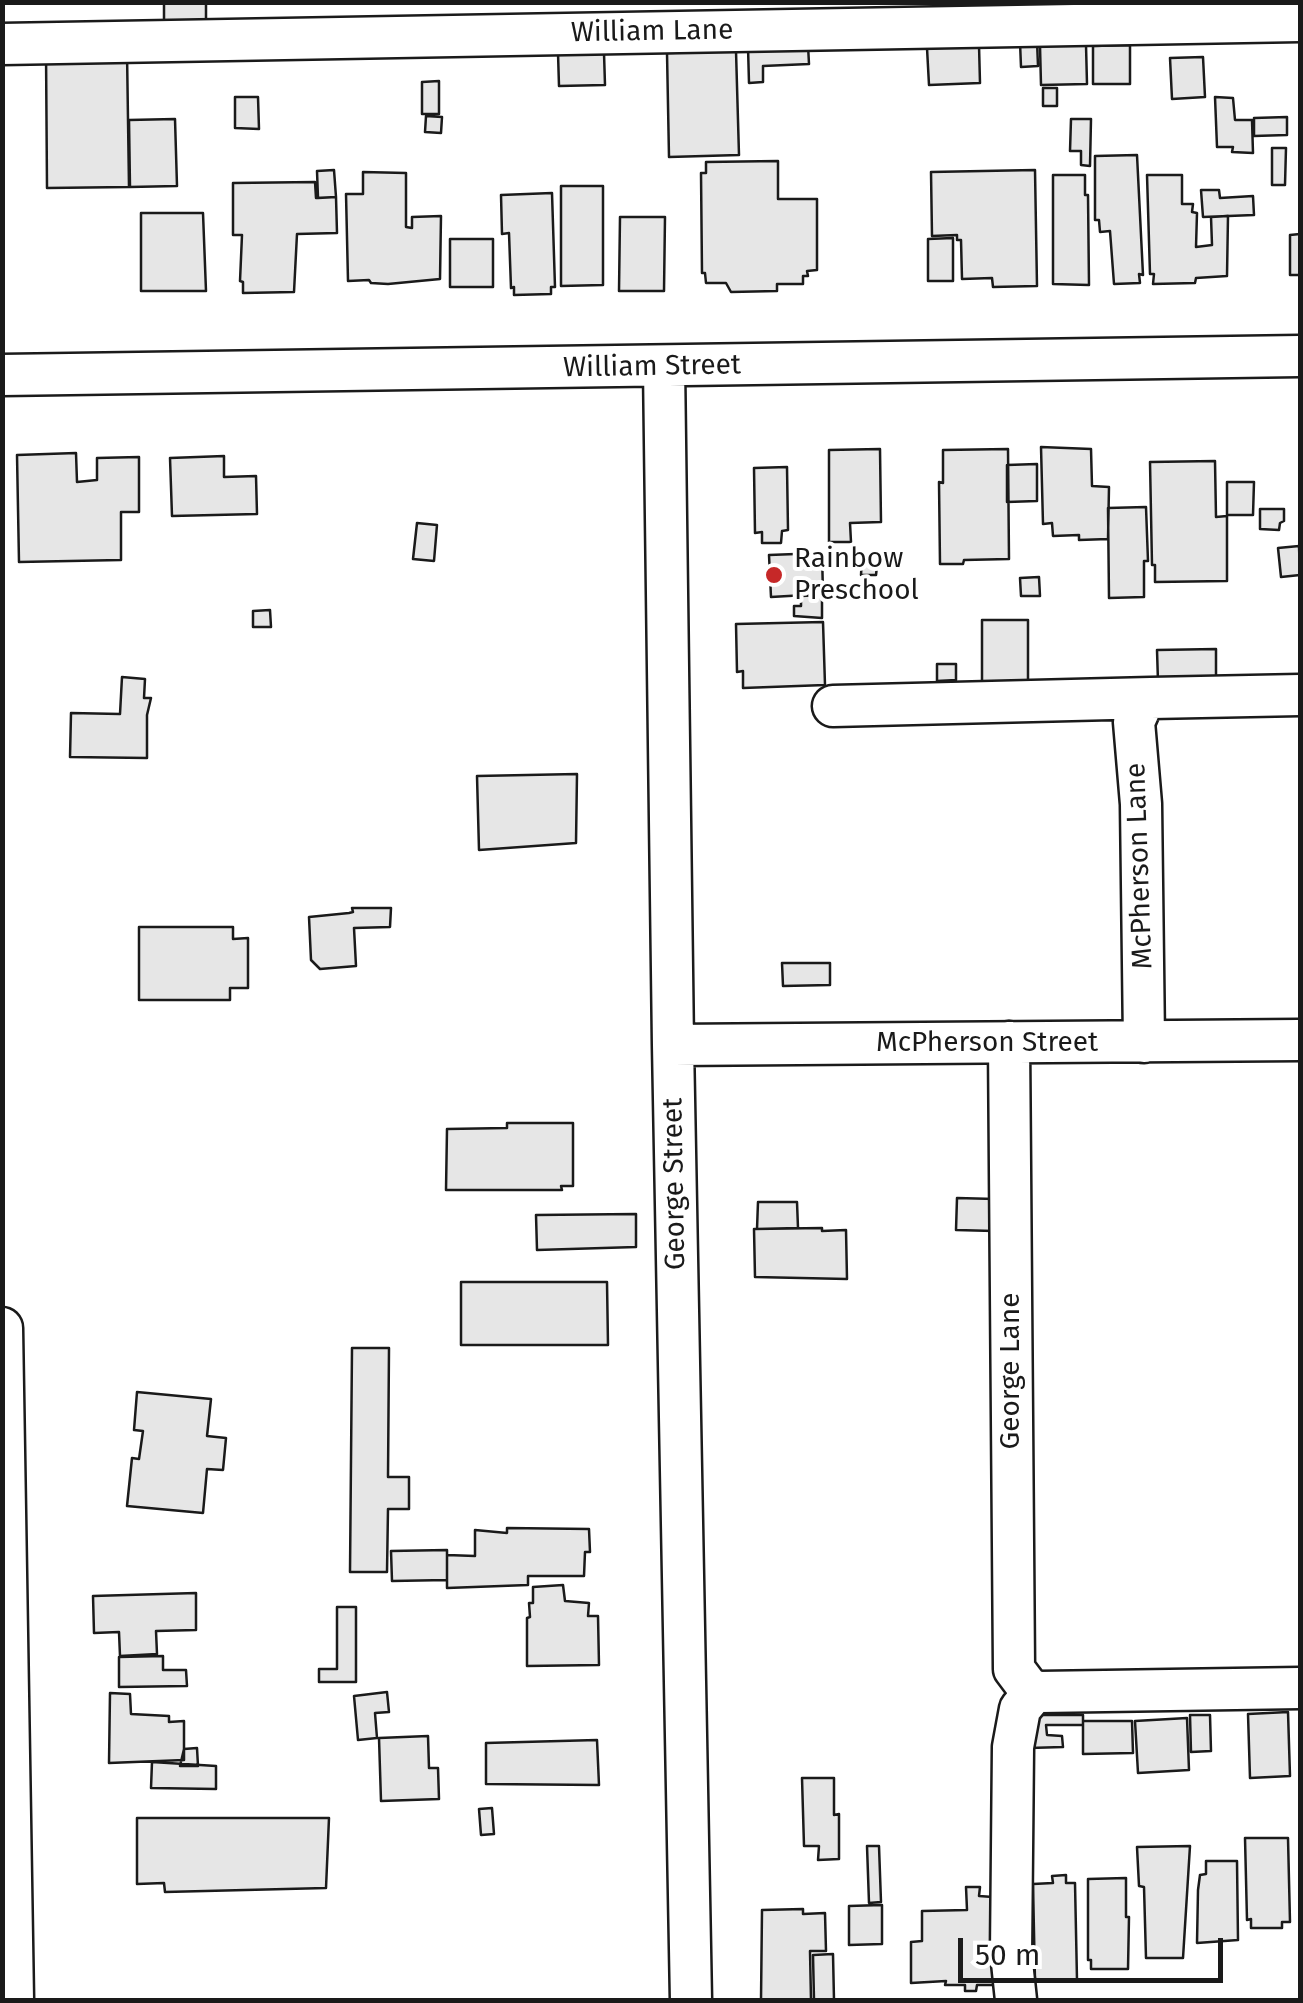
<!DOCTYPE html>
<html>
<head>
<meta charset="utf-8">
<style>
  body { margin:0 }
  #map { position:relative; width:1303px; height:2003px; overflow:hidden; background:#fff; font-family:"Fira Sans",sans-serif }
  canvas { display:block }
  .frame { position:absolute; inset:0; border:5px solid #1a1a1a; pointer-events:none }
  .scale { position:absolute; left:958px; top:1938px; width:265px; height:45px; box-sizing:border-box; border:5px solid #1a1a1a; border-top:0; padding-left:12px; font-size:30px; line-height:35px; white-space:nowrap; color:#1a1a1a; -webkit-text-stroke:8px #fff; paint-order:stroke }
</style>
</head>
<body>
<div id="map">
<canvas width="1303" height="2003"></canvas>
<div class="frame"></div>
<div class="scale">50 m</div>
</div>
<script>
const c = document.querySelector('canvas').getContext('2d');
c.lineJoin = 'round';
function fill(path, color) { c.fillStyle = color; c.fill(path, 'evenodd'); }
function trace(path, color, width, dash) { c.strokeStyle = color; c.lineWidth = width; c.lineCap = dash ? 'butt' : 'round'; c.setLineDash(dash || []); c.stroke(path); }
function label(font, color, halo, rows, align = 'center') {
  c.font = font + ' "Fira Sans",sans-serif'; c.lineWidth = 8; c.setLineDash([]); c.textBaseline = 'middle'; c.strokeStyle = halo; c.fillStyle = color; for (const [text, x, y, turn = 0] of rows) {
    c.save(); c.translate(x, y); c.rotate((+turn || 0) * Math.PI / 180); c.textAlign = isNaN(turn) ? turn : align; if (halo) c.strokeText(text, 0, 0); c.fillText(text, 0, 0); c.restore();
  }
}
const building = new Path2D(`
  M164 2H206V21L164 20Z
  M1037 41 1038 66 1021 67 1020 42Z
  M808 45 809 64 763 66V82L749 83 748 47Z
  M979 45 980 83 929 85 927 48Z
  M1086 45 1087 84 1041 85 1040 46Z
  M1130 45V84H1093V46Z
  M736 51 739 155 669 157 667 53Z
  M46 52H127L129 187 47 188Z
  M558 53H604L605 85 559 86Z
  M1203 57 1205 97 1172 99 1170 58Z
  M439 81V114H422V82Z
  M1043 88H1057V106H1043Z
  M235 97H258L259 129 235 128Z
  M1215 97 1233 98 1235 120H1252L1253 153 1232 152 1233 147H1217Z
  M426 116 442 117 441 133 425 132Z
  M1287 117V135L1254 136V118Z
  M175 119 177 186 130 187 129 120Z
  M1071 119H1091L1090 166 1081 165V151H1070Z
  M1272 148H1286L1285 185H1272Z
  M1137 155 1143 275 1139 274 1140 283 1114 284 1110 231 1100 232 1099 220H1095V156Z
  M778 161V199H817V270L807 271 808 276H803V284H777V291L731 292 726 283H706L705 273H702L701 173H706V162Z
  M334 170 336 197 318 198 317 171Z
  M1035 170 1037 286 993 287 992 278 962 279 961 240H957V235L932 236 931 172Z
  M363 172 406 173V227L412 228V217L441 216 440 279 388 284 371 283 369 280 348 281 346 194H363Z
  M1053 175H1085V195H1088L1089 285 1053 284Z
  M1147 175H1182V204H1193L1192 212 1197 213 1196 247 1212 245 1211 217 1228 216 1227 276 1196 278 1195 283 1153 284 1154 274H1150Z
  M315 182 316 198 336 197 337 233 297 234 294 292 243 293V282L240 281 242 235H233V183Z
  M561 186H603V285L561 286Z
  M1201 190H1219L1220 198 1253 196 1254 215 1203 217Z
  M552 193 555 287H551V294L514 295V287L511 288 509 233 502 234 501 195Z
  M141 213H203L206 291H141Z
  M620 217H665L664 291H619Z
  M1300 234V275H1290V235Z
  M953 238V281H928V239Z
  M450 239H493V287H450Z
  M1041 447 1091 449 1092 486 1109 487 1108 539 1079 540V535L1053 536 1052 523 1043 524Z
  M880 449 881 522 850 523 851 542H829V450Z
  M1008 449 1009 559 964 560 963 564H940L939 482 943 483V450Z
  M76 453 77 482 97 480V458L139 457V512H121V560L19 562 17 455Z
  M224 456V477L256 476 257 514 172 516 170 458Z
  M1215 461 1216 517 1227 516V581L1155 582V565H1152L1150 462Z
  M1037 464V501L1007 502V465Z
  M787 467 788 530 782 531 781 543H762V532L755 533 754 468Z
  M1227 482H1254L1253 515H1227Z
  M1146 507 1148 561H1144V597L1109 598 1108 508Z
  M1260 509H1284V521L1280 523 1279 530 1260 529Z
  M417 523 437 525 434 561 413 559Z
  M1299 546 1300 575 1281 577 1278 548Z
  M822 553 823 594 771 597 769 555Z
  M862 557H878L876 575H861Z
  M1039 577 1040 596H1021L1020 578Z
  M822 595V618L794 616V606H801V596Z
  M270 610 271 627H253V611Z
  M982 620H1028V686H982Z
  M823 622 825 685 743 688V671L737 672 736 624Z
  M1216 649V681L1158 682 1157 650Z
  M937 664H956V680L937 681Z
  M122 677 145 679 144 698H151L147 715V758L70 757 71 713 120 714Z
  M577 774 576 843 479 850 477 776Z
  M352 908H391L390 927 354 928 356 966 320 969 311 960 309 917 349 913 353 912Z
  M139 927H233V939L248 938V988H230V1000H139Z
  M782 963H830V985L783 986Z
  M507 1123H573V1186H561L562 1190H446L447 1129 507 1128Z
  M957 1198 995 1199 994 1231 956 1230Z
  M758 1202H797L798 1228 757 1229Z
  M636 1214V1247L537 1250 536 1215Z
  M822 1228V1231L846 1230 847 1279 755 1277 754 1229Z
  M461 1282H607L608 1345H461Z
  M352 1348H389L388 1477H409V1509H388L387 1572H350Z
  M137 1392 211 1399 207 1436 226 1438 223 1470 207 1469 203 1513 127 1506 132 1458 139 1459 143 1431 134 1430Z
  M507 1528 589 1529 590 1552H585L584 1576H528V1585L447 1588V1555L475 1556V1530L507 1533Z
  M447 1550V1580L392 1581 391 1551Z
  M563 1585 565 1601 589 1603 588 1616H598L599 1665 527 1666V1618L530 1617 529 1603H533V1587Z
  M196 1593V1630L156 1631 157 1654 120 1656 119 1632 94 1633 93 1596Z
  M337 1607H356V1682H319V1669H337Z
  M163 1656V1670H186L187 1686 119 1687V1657Z
  M387 1692 389 1712 375 1713 377 1738 358 1740 354 1696Z
  M110 1693 130 1694 131 1714 169 1716V1722L184 1721V1760L109 1763Z
  M1288 1712 1290 1776 1250 1778 1248 1714Z
  M1028 1715H1083V1725H1046L1047 1735 1062 1736 1063 1747 1029 1748Z
  M1190 1715H1210L1211 1751 1191 1752Z
  M1187 1718 1189 1770 1138 1773 1135 1721Z
  M1083 1721H1132L1133 1753 1083 1754Z
  M428 1736 429 1768H438L439 1799 381 1801 379 1738Z
  M597 1740 599 1785 486 1784V1743Z
  M197 1748 198 1766H180L184 1749Z
  M152 1762 216 1766V1789L151 1788Z
  M802 1778H834V1815L839 1814V1859L818 1860 819 1846H804Z
  M492 1808 494 1834 481 1835 479 1809Z
  M137 1818H329L326 1888 165 1892 164 1883 137 1884Z
  M1245 1838H1288L1290 1922H1282V1928H1251V1919L1247 1920Z
  M867 1846H879L881 1902 869 1903Z
  M1190 1846 1183 1958H1146L1144 1887 1139 1886 1137 1847Z
  M1206 1861H1237L1238 1940 1197 1943 1198 1890 1200 1875 1206 1874Z
  M1066 1875V1883H1075L1077 1980 1035 1981 1033 1884 1053 1883 1052 1876Z
  M1126 1878V1917H1129L1128 1969H1091V1960H1088V1879Z
  M966 1887H980L979 1896 993 1897 995 1985H977L976 1991H965V1985H945L946 1981 911 1983V1942L922 1941V1911L967 1910Z
  M882 1905V1944L849 1945V1906Z
  M803 1909V1914L825 1913 826 1951H810L811 2000H761L762 1910Z
  M833 1954 834 2000H814L813 1955Z`);
const minor = new Path2D(`
  M2 44 1300 21
  M664 366 673 1045 691 2000
  M2 375 1300 356
  M833 706 1151 698
  M1009 1042 1014 1669 1029 1689 1040 1692 1300 1688
  M1144 1042 1141 804 1134 722 1142 704 1151 698 1300 695
  M673 1045 1300 1040
  M2 1328 13 2000
  M1016 2000 1011 1953 1013 1747 1020 1709 1035 1691`);
const markers = [
  [774,575,10,"#c62828"]
];
const streetNames = [
  ["William Lane",652,32,-1],
  ["William Street",652,367,-1],
  ["McPherson Lane",1140,866,-92],
  ["McPherson Street",987,1043],
  ["George Street",675,1184,-91],
  ["George Lane",1011,1371,-90]
];
const poiNames = [
  ["Rainbow",794,559],
  ["Preschool",794,591]
];
fill(building, '#e6e6e6');
trace(building, '#1a1a1a', 2.5);
trace(minor, '#1a1a1a', 45);
trace(minor, '#fff', 40);
for (const [x, y, r, color] of markers) { const dot = new Path2D(); dot.arc(x, y, r, 0, 2 * Math.PI); c.fillStyle = color; c.fill(dot); trace(dot, '#fff', 4); }
label('28px', '#1a1a1a', '#fff', streetNames);
label('28px', '#1a1a1a', '#fff', poiNames, 'left');
</script>
</body>
</html>
